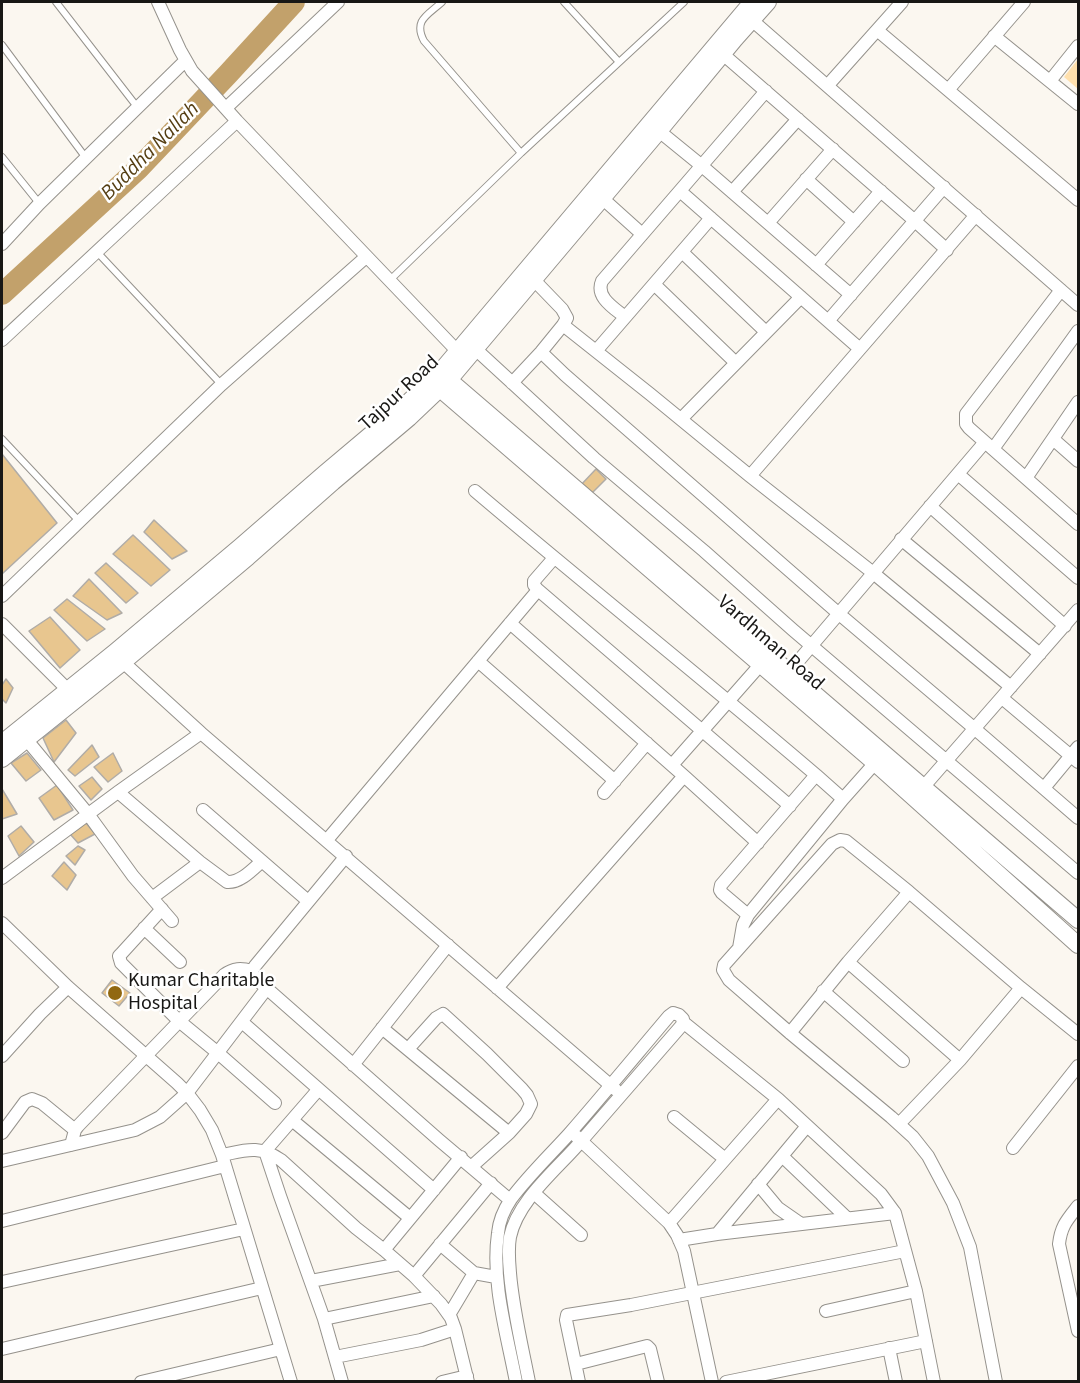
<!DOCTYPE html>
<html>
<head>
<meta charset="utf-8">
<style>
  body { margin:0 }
  #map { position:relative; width:1080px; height:1383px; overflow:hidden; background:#fbf7f0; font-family:"Source Sans 3",sans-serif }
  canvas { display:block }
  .frame { position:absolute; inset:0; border:3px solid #181715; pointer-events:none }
</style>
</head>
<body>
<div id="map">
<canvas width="1080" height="1383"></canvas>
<div class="frame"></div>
</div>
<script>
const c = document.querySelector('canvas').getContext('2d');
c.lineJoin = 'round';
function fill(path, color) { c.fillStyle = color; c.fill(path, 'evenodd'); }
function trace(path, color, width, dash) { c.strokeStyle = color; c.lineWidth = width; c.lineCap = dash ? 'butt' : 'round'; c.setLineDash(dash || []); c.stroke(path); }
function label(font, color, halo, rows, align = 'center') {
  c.font = font + ' "Source Sans 3",sans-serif'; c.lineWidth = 5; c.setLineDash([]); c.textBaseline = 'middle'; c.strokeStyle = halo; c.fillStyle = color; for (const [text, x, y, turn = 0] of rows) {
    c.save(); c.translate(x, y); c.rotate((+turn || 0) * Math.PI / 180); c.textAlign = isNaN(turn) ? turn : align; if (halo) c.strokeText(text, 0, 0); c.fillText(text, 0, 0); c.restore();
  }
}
const green = new Path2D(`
  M1078 59V89L1064 77Z`);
const river = new Path2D(`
  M2 294 138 169 228 74 294 2`);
const building = new Path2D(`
  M2 454 57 523 2 574Z
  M596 469 606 479 589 496 579 487Z
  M154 520 187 551 172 559 144 532Z
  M133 535 170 570 151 586 113 554Z
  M106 563 138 593 126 603 95 573Z
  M89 579 122 613 107 620 73 596Z
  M67 599 105 629 87 641 54 610Z
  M50 617 80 650 60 668 29 631Z
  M6 679 13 688 6 703 2 699V685Z
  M66 720 76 733 54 762 43 738Z
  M92 745 99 757 75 776 68 770Z
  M27 753 41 770 26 781 11 763Z
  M113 753 122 771 108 782 94 767Z
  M92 777 102 789 91 800 79 786Z
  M57 785 73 810 54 820 39 798Z
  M2 789 17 814 2 819Z
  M86 823 95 834 78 843 70 834Z
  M21 826 34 842 19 856 8 836Z
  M78 846 85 850 75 865 66 856Z
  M64 862 76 875 67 890 52 876Z
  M112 980 130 993 119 1006 102 993Z`);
const lane = new Path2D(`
  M56 2 138 108
  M442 2C428 15 413 20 424 41L521 153
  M564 2 619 62
  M2 45 86 158
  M2 157 39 203
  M97 252 221 384
  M389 281 521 153 684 2
  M2 439 79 521`);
const street = new Path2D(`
  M158 2 180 50 192 71 237 121 462 356
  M746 15 1078 305
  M877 30 1078 200
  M994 36 1078 104
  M717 49 915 221 947 250
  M1050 81 1078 46
  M828 85 902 2
  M948 90 1024 2
  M226 108 338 2
  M659 131 702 166 851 295
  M806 179 854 222
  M680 191 860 349
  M732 192 798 119
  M602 198 642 234
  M768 223 833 149
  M2 244 39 204 185 61
  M682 252 766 332
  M816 265 881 191
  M654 284 736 363
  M1061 290 966 414V424L969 428 1078 524
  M625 317C614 308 595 297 602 281L766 91
  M828 321 944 187
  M563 325 650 394 750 476 872 572 1011 687
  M2 340 237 121
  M470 344 594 458 704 551 793 630 1078 873
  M596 351 711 218
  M541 352 565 375 838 613 975 729 1078 818
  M512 383 541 352 563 325 567 318 562 309 533 279
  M681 419 801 297
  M1053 439 1078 461
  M993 449 1078 331
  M958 474 1078 578
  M750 476 976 215
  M1026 478 1078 402
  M475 491C588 587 704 679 816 775L721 885 720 890 722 893 748 915
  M930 506 1065 626
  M901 539 1040 654
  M554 558 534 581V585L537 589 790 806
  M2 596 221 385 366 257
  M510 623 684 776 758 843
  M2 624 68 690
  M478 661 615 781
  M123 662 201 733 616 1090
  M789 672 985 442
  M1002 698 1078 762
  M26 739 88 814 133 876 172 921
  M672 765 761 664
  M816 775 843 799
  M1044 788 1078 747
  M118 792 200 862 227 882C240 883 252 870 262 861
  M919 792 1078 610
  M604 793 647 743
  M203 810 308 901
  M327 840 538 590
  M346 856 255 966 252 971 253 974 255 978 439 1140 510 1200
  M2 878 118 792 201 733
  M152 898 200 862
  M162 909 121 954 119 956 121 963 179 1021 218 1053 275 1103
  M2 923 68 987 177 1083 187 1093 200 1110 212 1130 222 1155 291 1382
  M144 928 180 962
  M739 948 743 925 748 915 843 799 875 763
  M848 962 960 1060
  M497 988 684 776
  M823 991 903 1061
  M242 1022 434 1190
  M683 1022 778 1099 881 1194 895 1213
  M382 1028 509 1133
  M790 1033 848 962 909 892
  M408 1049 436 1018 443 1014 487 1054 522 1089 527 1095 531 1104 526 1114 509 1133 471 1167
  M2 1056 40 1014 68 987
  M353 1065 448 945
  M318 1090 265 1151 280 1196 324 1319 342 1382
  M674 1117 725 1159
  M292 1120 410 1218
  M899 1124 960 1060 1021 988
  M2 1133 25 1102 32 1099 42 1103 75 1130
  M576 1136 669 1223 677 1235 684 1251 712 1382
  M71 1145 75 1130 78 1126 224 975C234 968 241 968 252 971
  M1013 1148 1078 1066
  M222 1155C247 1150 258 1145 281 1160L356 1228 384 1250 414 1276 441 1304 451 1318 455 1329 468 1382
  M782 1156 847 1218
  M2 1161 135 1130 160 1117 187 1093 267 988
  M758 1184 778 1208 801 1224
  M534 1193 581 1235
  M1078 1206C1067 1220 1061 1226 1059 1244L1078 1331
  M2 1221 225 1166
  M669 1223 778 1099
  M717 1234 807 1126
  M679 1240 717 1234 895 1213 916 1291 934 1382
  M440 1244 474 1273 496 1277
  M384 1250 461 1157
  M414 1276 491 1183
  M311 1281 400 1264
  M2 1282 244 1229
  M826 1311 916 1291
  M449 1315 474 1273
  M324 1319 434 1296
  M889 1348 896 1382
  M2 1349 262 1288
  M335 1357 421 1340 455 1329
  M576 1364 647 1346 650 1349 658 1382
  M141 1382 281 1349
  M442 1382 467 1376
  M516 1382C507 1334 491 1282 498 1233 499 1221 505 1208 511 1199 528 1176 550 1155 569 1134 603 1095 636 1055 669 1016L673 1013 679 1015 683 1019 682 1025C649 1063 616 1101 583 1139 559 1168 518 1199 510 1237 508 1248 509 1262 510 1273 513 1310 522 1346 529 1382
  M579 1382 566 1320 567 1315 631 1305 905 1251
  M726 1382 926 1341
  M996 1382 970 1247 953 1203 928 1156 913 1137 891 1117 790 1033 729 980 723 970 724 965 832 844 840 840 846 841 909 892 1021 988 1078 1034`);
const secondary = new Path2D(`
  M441 373 1078 920
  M432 382 875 763 1078 945
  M2 743 115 652 240 547 325 473 401 409 440 372 752 2
  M2 759 123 662 248 557 333 482 409 418 449 380 659 131 735 39 768 2`);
const markers = [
  [115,993,8,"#916811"]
];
const streetNames = [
  ["Tajpur Road",400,394,-43],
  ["Vardhman Road",770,644,41]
];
const poiNames = [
  ["Kumar Charitable",128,982],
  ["Hospital",128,1005]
];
const waterNames = [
  ["Buddha Nallah",151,152,-45]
];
fill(green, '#ffe0ad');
trace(river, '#c2a16b', 22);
fill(building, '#e8c68f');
trace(building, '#b0aca7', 1.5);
trace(lane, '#95928c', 8);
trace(street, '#95928c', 14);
trace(secondary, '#95928c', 18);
trace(lane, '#fff', 6);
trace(street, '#fff', 12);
trace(secondary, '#fff', 16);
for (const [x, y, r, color] of markers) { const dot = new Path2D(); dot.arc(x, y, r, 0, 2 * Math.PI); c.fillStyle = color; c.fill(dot); trace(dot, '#fff', 2); }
label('20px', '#181715', '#fff', streetNames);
label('20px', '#181715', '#fff', poiNames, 'left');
label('italic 21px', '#553e13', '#fff', waterNames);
</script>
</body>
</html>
